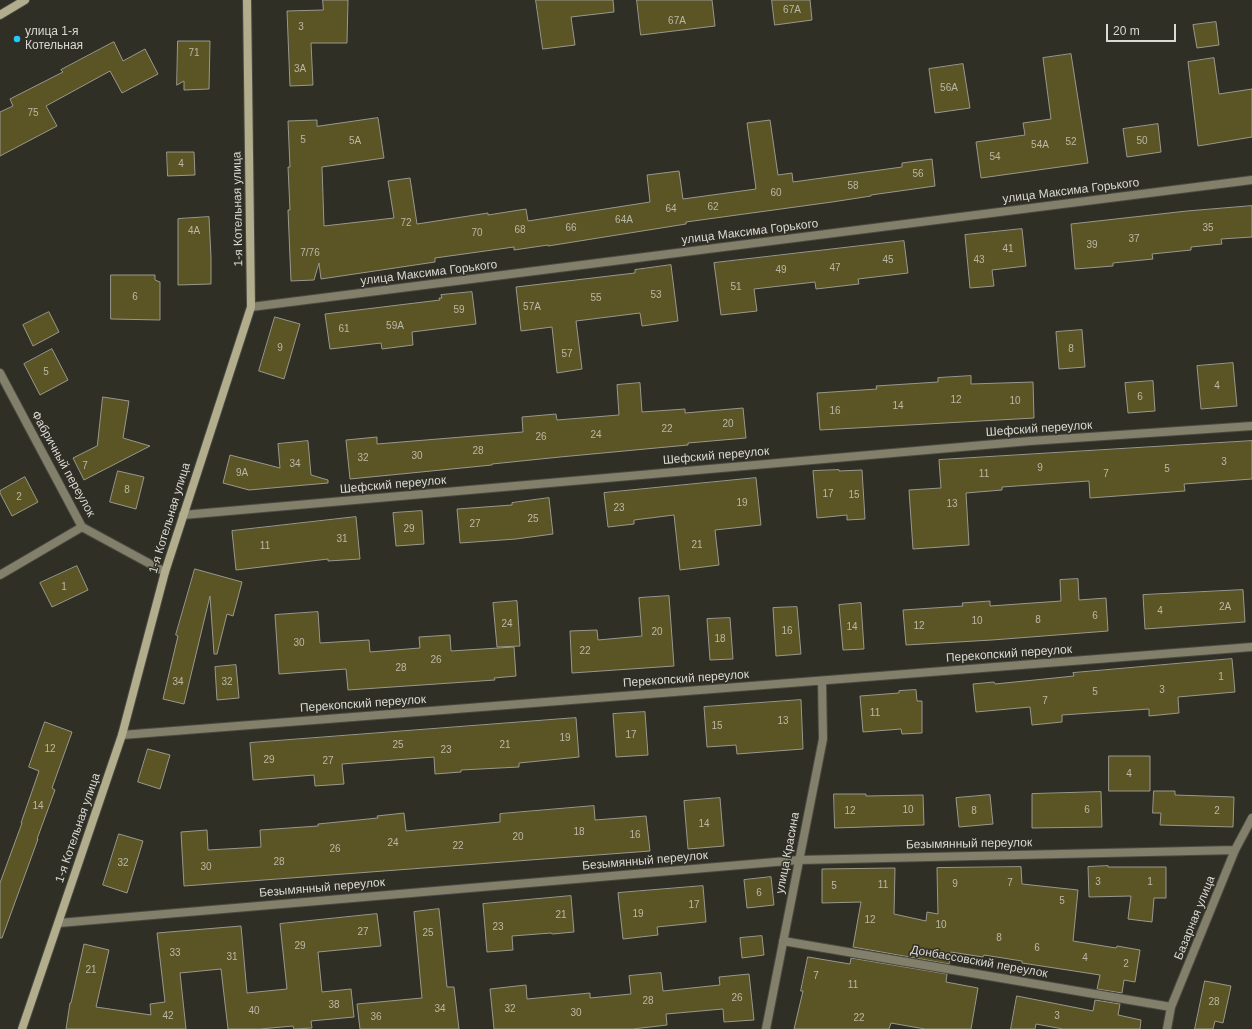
<!DOCTYPE html>
<html>
<head>
<meta charset="utf-8">
<style>
  body { margin:0 }
  #map { position:relative; width:1252px; height:1029px; overflow:hidden; background:#302f26; font-family:Arial,sans-serif }
  canvas { display:block }
  .scale { position:absolute; left:1106px; top:24px; width:70px; height:18px; box-sizing:border-box; border:2px solid #dad9d3; border-top:0; padding-left:5px; font-size:12px; line-height:14px; white-space:nowrap; color:#dad9d3; -webkit-text-stroke:3px #302f26; paint-order:stroke }
</style>
</head>
<body>
<div id="map">
<canvas width="1252" height="1029"></canvas>
<div class="scale">20 m</div>
</div>
<script>
const c = document.querySelector('canvas').getContext('2d');
c.lineJoin = 'round';
function fill(path, color) { c.fillStyle = color; c.fill(path, 'evenodd'); }
function trace(path, color, width, dash) { c.strokeStyle = color; c.lineWidth = width; c.lineCap = dash ? 'butt' : 'round'; c.setLineDash(dash || []); c.stroke(path); }
function label(font, color, halo, rows, align = 'center') {
  c.font = font + ' Arial,sans-serif'; c.lineWidth = 3; c.setLineDash([]); c.textBaseline = 'middle'; c.strokeStyle = halo; c.fillStyle = color; for (const [text, x, y, turn = 0] of rows) {
    c.save(); c.translate(x, y); c.rotate((+turn || 0) * Math.PI / 180); c.textAlign = isNaN(turn) ? turn : align; if (halo) c.strokeText(text, 0, 0); c.fillText(text, 0, 0); c.restore();
  }
}
const building = new Path2D(`
  M323 0H348L347 43H311L313 85 290 86 287 11 323 10Z
  M536 0H613L614 12 571 17 575 45 543 49Z
  M637 0H712L715 26 641 35Z
  M772 0H810L812 20 775 25Z
  M1216 22 1219 45 1197 48 1193 25Z
  M178 41H210L209 89 184 90V81L177 85Z
  M114 42 123 61 145 49 158 74 122 93 110 71 46 106 57 126 0 156V112L13 106 10 99 63 72 61 70Z
  M1071 54 1088 163 981 178 976 142 1025 135 1023 123 1051 119 1043 58Z
  M1214 58 1219 94 1252 89V137L1198 146 1188 62Z
  M963 64 970 108 935 113 929 69Z
  M378 118 384 158 322 167 324 226 394 218 388 181 410 178 417 224 488 213V215L526 209 528 221 650 202 647 175 679 171 683 199 756 189 747 123 770 120 778 175 792 173 793 182 902 167V163L932 159 935 186 871 195V196L832 202 686 222V224L548 246V245L514 250V247L435 258V262L321 279 319 263 314 280 291 281 288 210H290L288 167H290L288 121 317 120V126Z
  M1158 124 1161 152 1127 157 1123 129Z
  M167 152H194L195 175 168 176Z
  M1252 206V237L1221 239 1222 244 1191 247V250L1152 254 1153 259 1113 263V266L1075 269 1071 224 1187 211Z
  M209 217 211 257V284L178 285V219Z
  M1022 229 1026 266 992 270 994 286 970 288 965 235Z
  M904 241 908 273 858 279 859 284 816 289 815 282 754 289 757 311 721 315 714 263Z
  M671 265 678 321 642 326 640 313 576 321 582 369 557 373 552 327 521 331 516 287 635 273V270Z
  M111 275H155V280L160 282V320L111 319Z
  M472 292 476 324 412 332 413 345 382 349 381 343 330 349 325 314 440 300 439 298H442L441 295Z
  M49 312 59 332 33 346 23 325Z
  M275 317 300 324 284 379 259 371Z
  M1082 330 1085 367 1059 369 1056 332Z
  M52 349 68 380 40 395 24 364Z
  M1233 363 1237 406 1201 409 1197 366Z
  M971 376V384L1033 382 1034 418 820 430 817 393 877 389 876 386 938 382V378Z
  M1153 381 1155 411 1128 413 1125 383Z
  M640 383 642 412 685 409V413L743 408 746 438 688 443V445L560 457 492 464V465L350 479 346 440 377 437V444L523 432 522 417 556 414 557 420 619 415 617 385Z
  M103 397 129 401 123 438 150 446 84 480 73 458 97 446Z
  M308 441 311 475 328 480V483L249 490 223 483 230 455 280 468 278 444Z
  M1252 441V479L1184 484 1185 491 1090 498 1089 481 1002 487V490L966 493 969 545 913 549 909 490 941 488 939 460Z
  M839 470V471L862 470 865 519 847 520V515L817 518 813 471Z
  M118 471 144 477 136 509 110 502Z
  M25 477 38 502 12 516 0 493V491Z
  M756 478 761 525 715 530 719 565 680 570 674 515 634 520V524L608 527 604 493Z
  M549 498 553 534 516 539 460 543 457 509 512 505V503Z
  M422 511 424 544 396 546 393 513Z
  M356 517 360 559 328 561V559L236 570 232 531Z
  M77 566 88 590 52 607 40 583Z
  M195 569 242 582 233 616 227 614 217 654H214L210 596 184 704 163 699 178 636 176 635Z
  M1078 579 1079 600 1106 598 1108 631 992 640 906 645 903 610 963 606 962 603 990 601V606L1061 601 1060 580Z
  M1243 590 1245 622 1145 629 1143 595Z
  M669 596 674 666 572 673 570 631 597 630 598 640 642 636 639 598Z
  M517 601 520 646 497 647 493 603Z
  M861 603 864 649 843 650 839 605Z
  M797 607 801 654 776 656 773 608Z
  M318 612 320 643 369 640 370 652 420 648 419 637 450 635 451 651 514 647 516 676 494 678 495 680 348 690 346 669 279 674 275 615Z
  M730 618 733 659 710 660 707 619Z
  M1232 659 1235 692 1178 697 1179 713 1149 716V709L1062 715V722L1032 725 1030 707 976 712 973 684 994 682 995 684 1074 676 1073 673Z
  M236 665 239 698 217 700 215 667Z
  M916 690 917 701H922V733L902 734 901 729 863 732 860 696 899 693V691Z
  M801 700 803 749 737 754 736 745 707 747 704 707Z
  M645 712 648 755 616 757 613 714Z
  M576 718 579 757 519 763V767L461 770V772L435 774 434 757 342 764 344 784 315 786 314 775 253 780 250 743Z
  M45 722 72 732 52 788 55 790 37 839H38L2 938H0V883L22 823H21L39 771 29 767Z
  M148 749 170 755 160 789 138 782Z
  M1109 756H1150V791H1109Z
  M1154 791H1175V795L1234 797 1233 827 1160 825 1161 813H1153Z
  M1101 792 1102 827 1032 828V794Z
  M834 794H866V796L923 795 924 825 835 828Z
  M990 795 993 824 959 827 956 798Z
  M720 798 724 846 688 849 684 801Z
  M594 806 595 820 646 816 650 851 184 886 181 832 207 830 208 850 261 847 260 830 318 826V824L378 818 377 816 404 813 406 831 500 822V814Z
  M119 834 143 841 127 893 103 885Z
  M1108 866V867H1166V898H1154L1152 922 1128 919 1131 896 1089 897 1088 867Z
  M1021 867 1022 884 1078 890 1073 941 1116 948 1117 946 1140 950 1135 982 1124 980 1122 993 1097 989 1100 975 1022 963V961L984 955 983 957 951 952 949 964 853 947 861 902 822 903V869L895 868 894 914 926 921 927 912 938 914 937 868Z
  M771 877 774 905 747 908 744 880Z
  M703 886 706 922 657 927 658 935 623 939 618 893Z
  M571 896 574 932 552 934 551 933 512 936 513 950 487 952 483 904Z
  M439 909 447 987H454L459 1029H360L357 1004 422 998 414 912Z
  M377 914 381 946 318 952 322 992 351 989 354 1017 311 1021 312 1028 294 1029 293 1026 260 1029H228L221 969 180 973 186 1029H66L70 1003H71L84 944 109 950 96 1007 151 1015 150 1004 165 1002 157 933 241 926 247 993 287 989 280 924Z
  M762 936 764 955 742 958 740 938Z
  M808 957 850 964 851 958 947 974 946 982 978 988 971 1029H925L891 1023 889 1029H794L803 991H801Z
  M661 973 663 991 720 985 719 977 749 974 754 1020 724 1022 723 1009 666 1014 667 1025 633 1029H494L490 989 526 985 527 999 590 993V998L631 994 629 976Z
  M1205 981 1231 986 1223 1023 1215 1021 1213 1029H1195Z
  M1017 996 1093 1011 1095 1000 1120 1004 1118 1015 1141 1020 1140 1029H1063L1036 1024 1035 1029H1011Z`);
const street = new Path2D(`
  M251 307 1252 180
  M0 373 82 527 165 572
  M183 515 1030 441 1252 426
  M0 575 82 527
  M122 735 1252 647
  M59 923 799 860 1235 850
  M783 941 1171 1007
  M766 1029 823 739 822 681
  M1167 1029 1171 1007 1235 850 1252 818`);
const secondary = new Path2D(`
  M0 15 25 0
  M22 1029 122 735 165 572 251 307 247 0`);
const markers = [
  [17,39,4,"#21c9fd"]
];
const numberNames = [
  ["67А",792,10],
  ["67А",677,21],
  ["3",301,27],
  ["71",194,53],
  ["3А",300,69],
  ["56А",949,88],
  ["75",33,113],
  ["5",303,140],
  ["5А",355,141],
  ["50",1142,141],
  ["52",1071,142],
  ["54А",1040,145],
  ["54",995,157],
  ["4",181,164],
  ["56",918,174],
  ["58",853,186],
  ["60",776,193],
  ["62",713,207],
  ["64",671,209],
  ["64А",624,220],
  ["72",406,223],
  ["66",571,228],
  ["35",1208,228],
  ["68",520,230],
  ["4А",194,231],
  ["70",477,233],
  ["37",1134,239],
  ["39",1092,245],
  ["41",1008,249],
  ["7/76",310,253],
  ["45",888,260],
  ["43",979,260],
  ["47",835,268],
  ["49",781,270],
  ["51",736,287],
  ["53",656,295],
  ["6",135,297],
  ["55",596,298],
  ["57А",532,307],
  ["59",459,310],
  ["59А",395,326],
  ["61",344,329],
  ["9",280,348],
  ["8",1071,349],
  ["57",567,354],
  ["5",46,372],
  ["4",1217,386],
  ["6",1140,397],
  ["12",956,400],
  ["10",1015,401],
  ["14",898,406],
  ["16",835,411],
  ["20",728,424],
  ["22",667,429],
  ["24",596,435],
  ["26",541,437],
  ["28",478,451],
  ["30",417,456],
  ["32",363,458],
  ["3",1224,462],
  ["34",295,464],
  ["7",85,466],
  ["9",1040,468],
  ["5",1167,469],
  ["9А",242,473],
  ["11",984,474],
  ["7",1106,474],
  ["8",127,490],
  ["17",828,494],
  ["15",854,495],
  ["2",19,497],
  ["19",742,503],
  ["13",952,504],
  ["23",619,508],
  ["25",533,519],
  ["27",475,524],
  ["29",409,529],
  ["31",342,539],
  ["21",697,545],
  ["11",265,546],
  ["1",64,587],
  ["2А",1225,607],
  ["4",1160,611],
  ["6",1095,616],
  ["8",1038,620],
  ["10",977,621],
  ["24",507,624],
  ["12",919,626],
  ["14",852,627],
  ["16",787,631],
  ["20",657,632],
  ["18",720,639],
  ["30",299,643],
  ["22",585,651],
  ["26",436,660],
  ["28",401,668],
  ["1",1221,677],
  ["34",178,682],
  ["32",227,682],
  ["3",1162,690],
  ["5",1095,692],
  ["7",1045,701],
  ["11",875,713],
  ["13",783,721],
  ["15",717,726],
  ["17",631,735],
  ["19",565,738],
  ["25",398,745],
  ["21",505,745],
  ["12",50,749],
  ["23",446,750],
  ["29",269,760],
  ["27",328,761],
  ["4",1129,774],
  ["14",38,806],
  ["10",908,810],
  ["6",1087,810],
  ["12",850,811],
  ["8",974,811],
  ["2",1217,811],
  ["14",704,824],
  ["18",579,832],
  ["16",635,835],
  ["20",518,837],
  ["24",393,843],
  ["22",458,846],
  ["26",335,849],
  ["28",279,862],
  ["32",123,863],
  ["30",206,867],
  ["3",1098,882],
  ["1",1150,882],
  ["7",1010,883],
  ["9",955,884],
  ["11",883,885],
  ["5",834,886],
  ["6",759,893],
  ["5",1062,901],
  ["17",694,905],
  ["19",638,914],
  ["21",561,915],
  ["12",870,920],
  ["10",941,925],
  ["23",498,927],
  ["27",363,932],
  ["25",428,933],
  ["8",999,938],
  ["29",300,946],
  ["6",1037,948],
  ["33",175,953],
  ["31",232,957],
  ["4",1085,958],
  ["2",1126,964],
  ["21",91,970],
  ["7",816,976],
  ["11",853,985],
  ["26",737,998],
  ["28",648,1001],
  ["28",1214,1002],
  ["38",334,1005],
  ["34",440,1009],
  ["32",510,1009],
  ["40",254,1011],
  ["30",576,1013],
  ["42",168,1016],
  ["3",1057,1016],
  ["36",376,1017],
  ["22",859,1018]
];
const poiNames = [
  ["улица 1-я",25,32],
  ["Котельная",25,46]
];
const streetNames = [
  ["улица Максима Горького",1071,191,-7],
  ["1-я Котельная улица",238,209,-91],
  ["улица Максима Горького",750,232,-7],
  ["улица Максима Горького",429,273,-7],
  ["Шефский переулок",1039,429,-4],
  ["Шефский переулок",716,456,-5],
  ["Фабричный переулок",63,464,61],
  ["Шефский переулок",393,485,-5],
  ["1-я Котельная улица",170,518,-73],
  ["Перекопский переулок",1009,654,-4],
  ["Перекопский переулок",686,679,-4],
  ["Перекопский переулок",363,704,-4],
  ["1-я Котельная улица",78,828,-71],
  ["Безымянный переулок",969,844,-1],
  ["улица Красина",788,853,-79],
  ["Безымянный переулок",645,861,-5],
  ["Безымянный переулок",322,888,-5],
  ["Базарная улица",1195,918,-68],
  ["Донбассовский переулок",979,962,10]
];
fill(building, '#5b5424');
trace(building, '#99988d', 1);
trace(street, '#4b4a42', 10);
trace(secondary, '#4b4a42', 10);
trace(street, '#827f6a', 8);
trace(secondary, '#b2ad8c', 8);
for (const [x, y, r, color] of markers) { const dot = new Path2D(); dot.arc(x, y, r, 0, 2 * Math.PI); c.fillStyle = color; c.fill(dot); trace(dot, '#302f26', 1.5); }
label('10px', '#bab8a7', null, numberNames);
label('12px', '#dad9d3', '#302f26', poiNames, 'left');
label('12px', '#dad9d3', '#302f26', streetNames);
</script>
</body>
</html>
